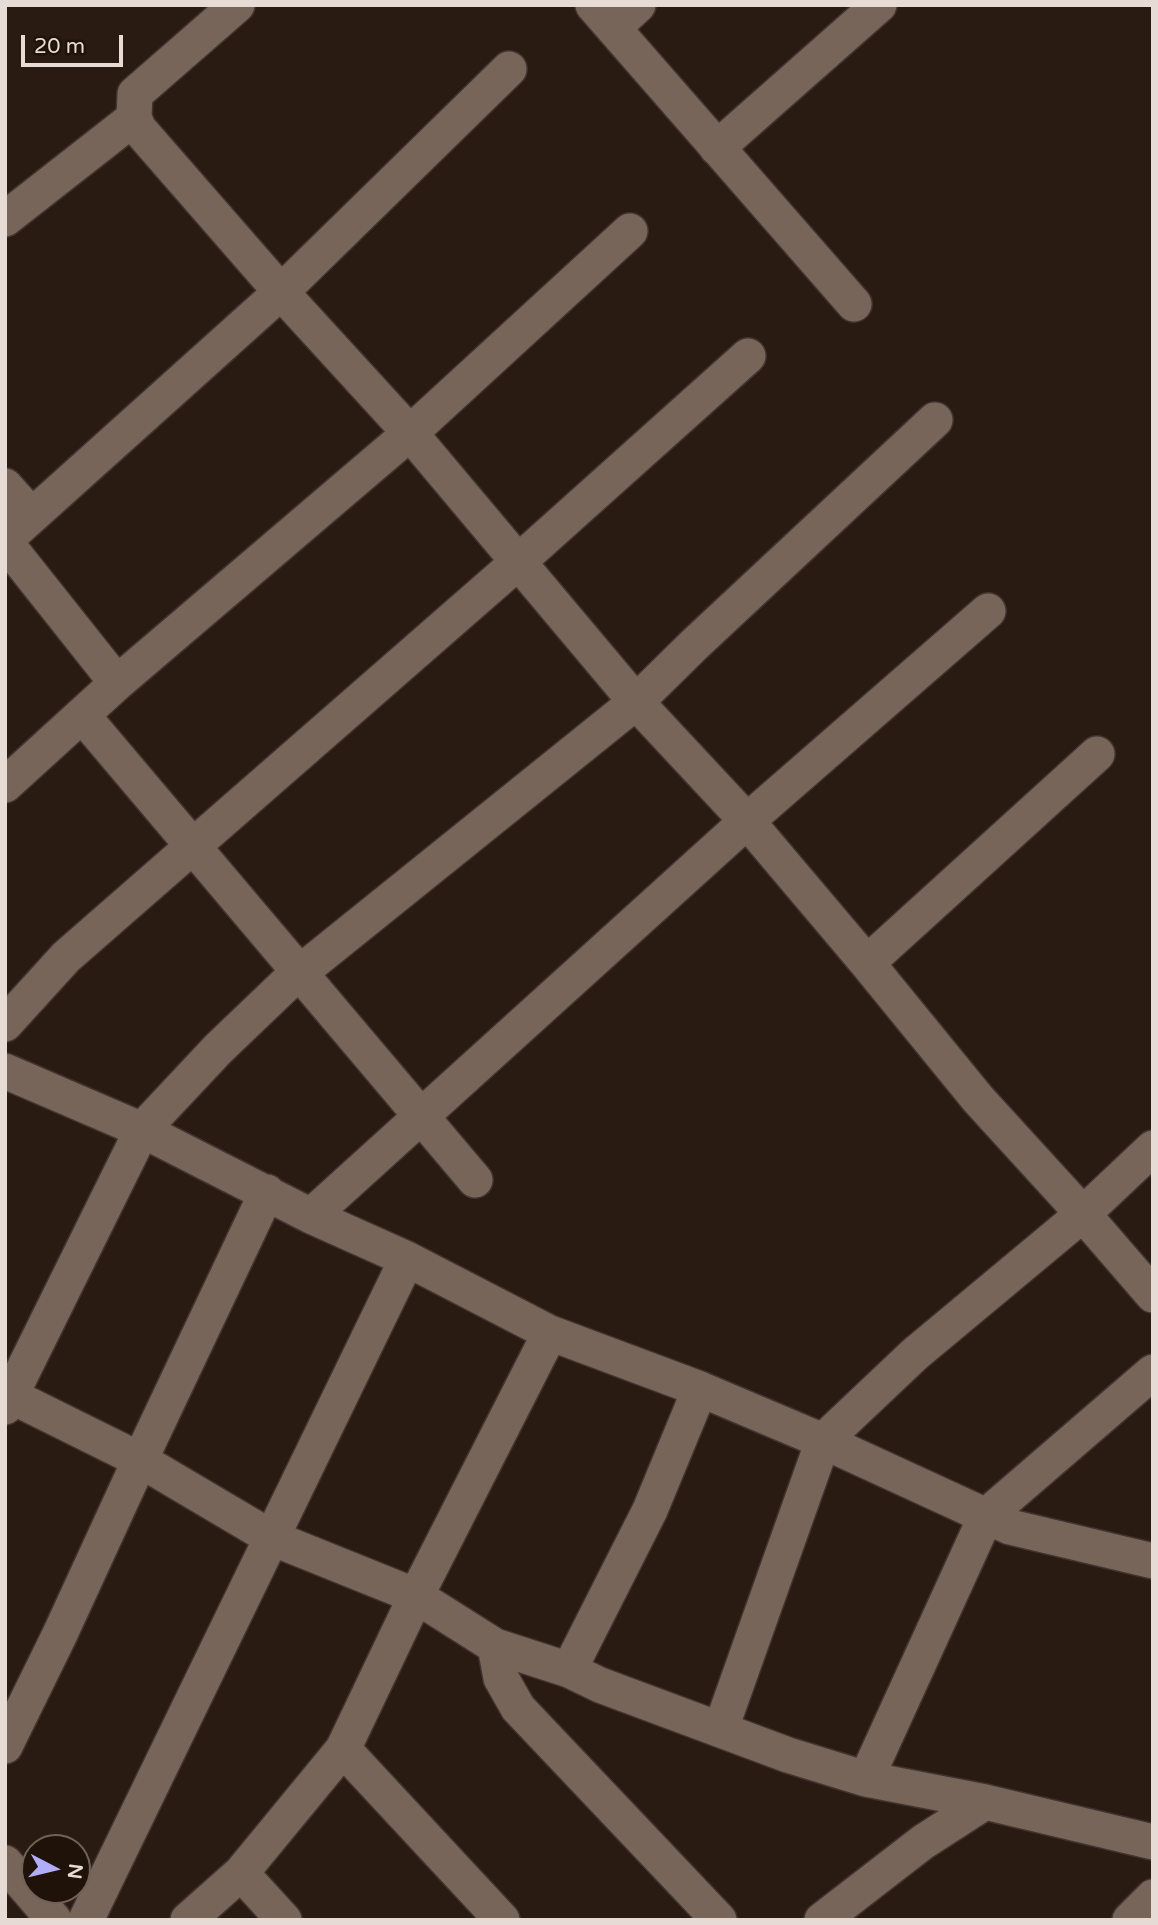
<!DOCTYPE html>
<html>
<head>
<meta charset="utf-8">
<style>
  body { margin:0 }
  #map { position:relative; width:1158px; height:1925px; overflow:hidden; background:#291b11; font-family:"Varela Round",sans-serif }
  canvas { display:block }
  .frame { position:absolute; inset:0; border:7px solid #e6dbd5; pointer-events:none }
  .north { position:absolute; left:21px; top:1834px; width:70px; height:70px; box-sizing:border-box; background:#1f1209; border:2px solid #6f625b; border-radius:50%; rotate:97deg; font-size:19px; font-weight:700; line-height:28px; text-align:center; color:#e6dbd5 }
  .north::after { content:''; display:block; margin:auto; width:24px; height:32px; background:#b1adfa; clip-path:polygon(50% 0,100% 100%,50% 72%,0 100%) }
  .scale { position:absolute; left:21px; top:35px; width:102px; height:32px; box-sizing:border-box; border:4px solid #e6dbd5; border-top:0; padding-left:9px; font-size:21px; line-height:24px; white-space:nowrap; color:#e6dbd5; -webkit-text-stroke:5px #1f1209; paint-order:stroke }
</style>
</head>
<body>
<div id="map">
<canvas width="1158" height="1925"></canvas>
<div class="frame"></div>
<div class="north">N</div>
<div class="scale">20 m</div>
</div>
<script>
const c = document.querySelector('canvas').getContext('2d');
c.lineJoin = 'round';
function trace(path, color, width, dash) { c.strokeStyle = color; c.lineWidth = width; c.lineCap = dash ? 'butt' : 'round'; c.setLineDash(dash || []); c.stroke(path); }
const minor = new Path2D(`
  M237 5 135 94 134 118 139 129 281 292 410 433 636 702 747 821 867 963 978 1099 1083 1214 1153 1295
  M593 5 854 304
  M613 28 638 5
  M717 148 879 5
  M5 219 134 118
  M5 486 31 515
  M5 540 281 292 509 69
  M5 542 117 683
  M82 715 475 1180
  M5 785 117 683 410 433 630 231
  M867 963 1097 754
  M5 1024 66 957 517 563 748 356
  M5 1071 142 1130 311 1216 407 1259 550 1333 700 1389 823 1441 1010 1527 1153 1561
  M311 1216 747 821 988 611
  M5 1393 140 1460 272 1538 416 1596 495 1646 569 1670 600 1685 788 1755 866 1779 985 1802 1153 1842
  M5 1407 142 1130 218 1049 287 983 636 702 695 644 935 420
  M495 1646 501 1678 518 1708 719 1920
  M569 1670 650 1510 700 1389
  M721 1728 823 1441 915 1354 1083 1214 1153 1148
  M5 1746 60 1634 140 1460 267 1192
  M343 1749 502 1920
  M866 1779 986 1516 1153 1372
  M5 1863 54 1920
  M241 1873 284 1920
  M86 1920 407 1259
  M188 1920 241 1873 343 1749 416 1596 550 1333
  M822 1920 923 1842 985 1802
  M1130 1920 1153 1897`);
trace(minor, '#403430', 38);
trace(minor, '#77655a', 35);
</script>
</body>
</html>
